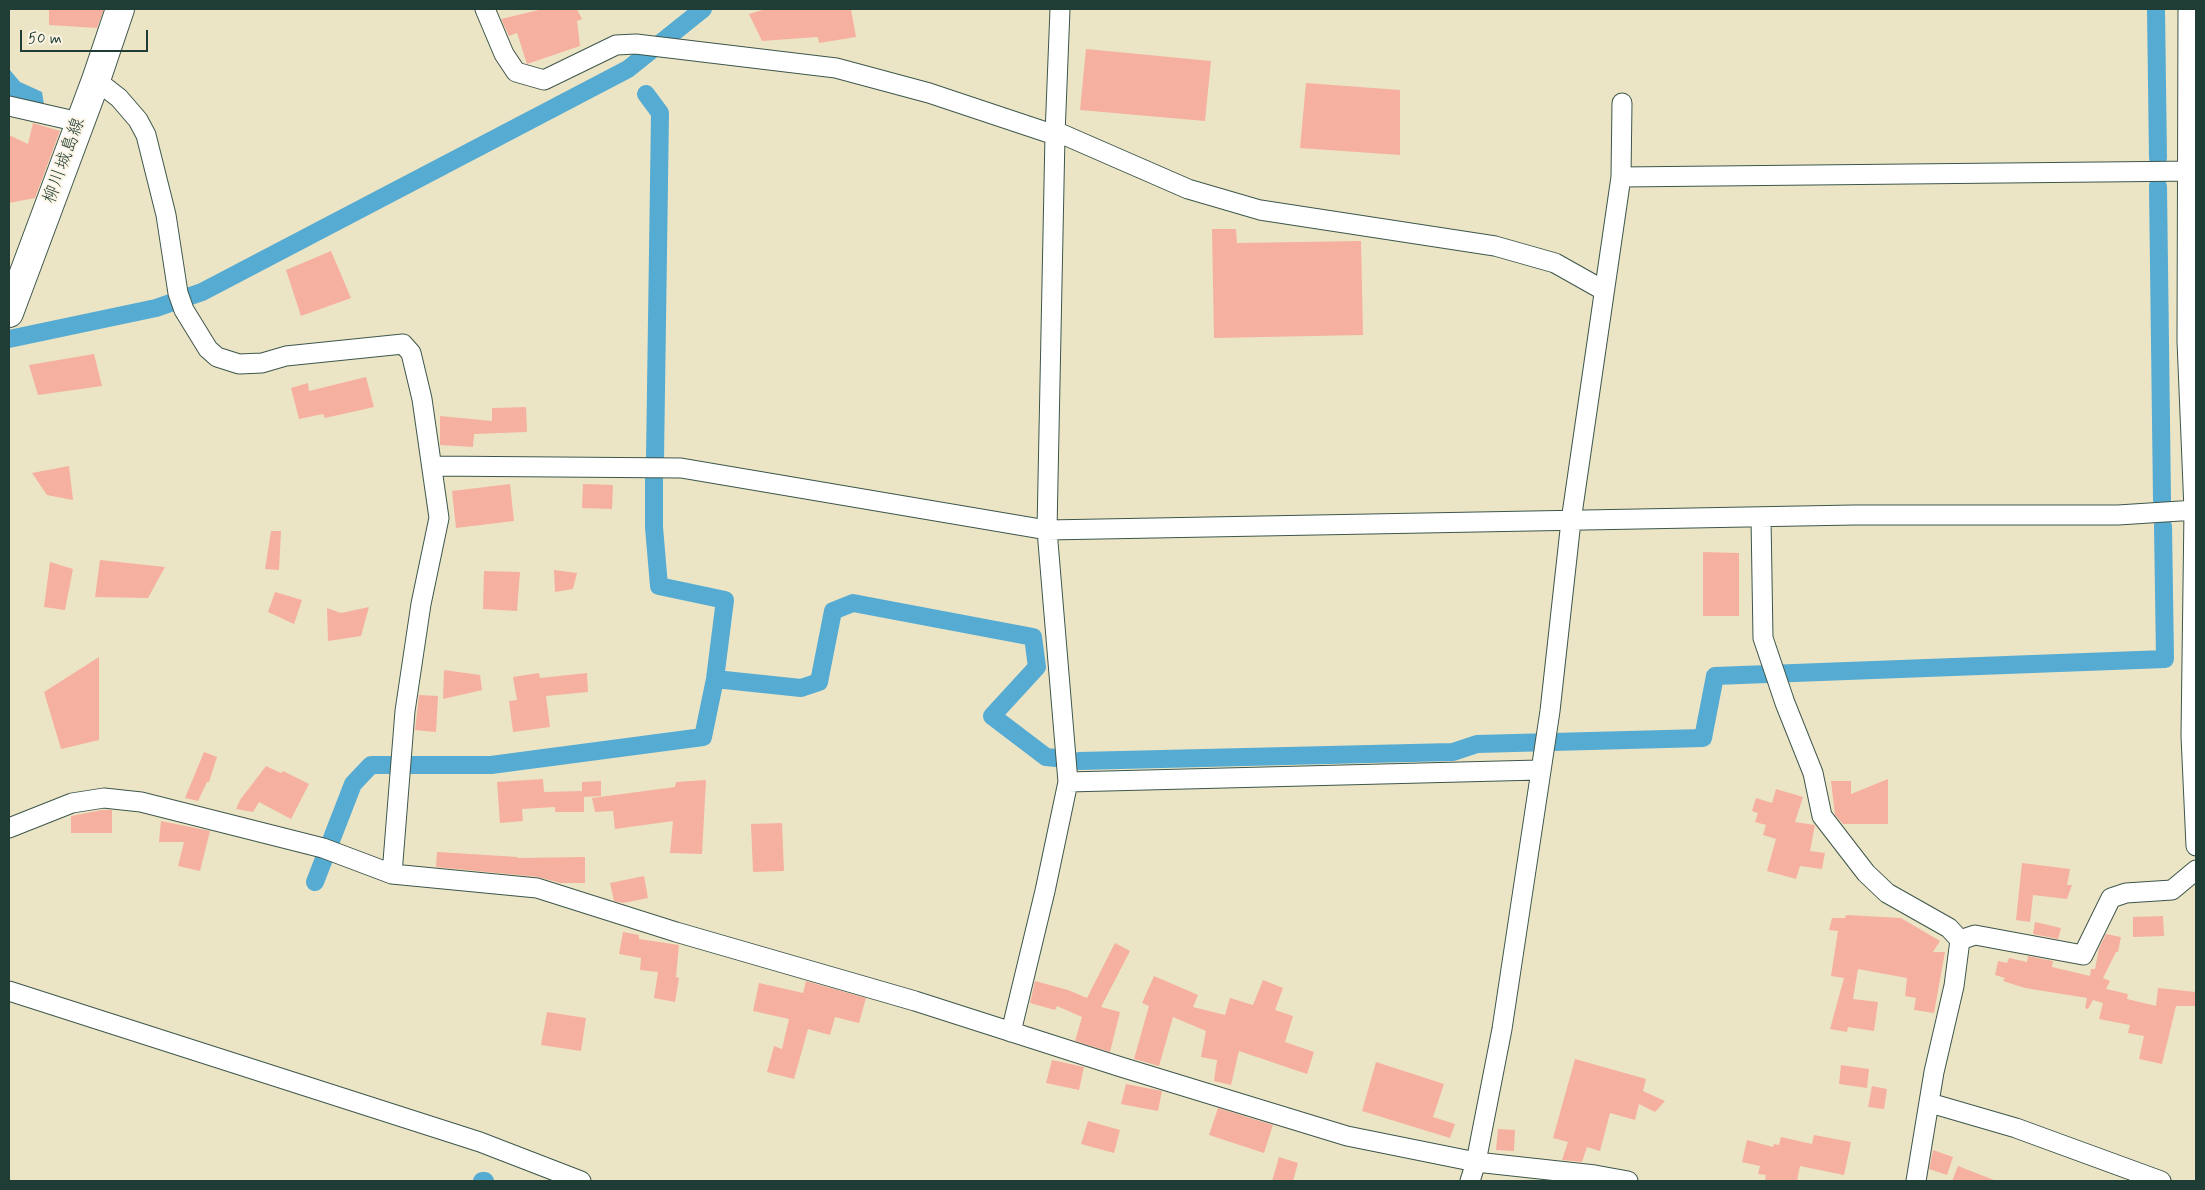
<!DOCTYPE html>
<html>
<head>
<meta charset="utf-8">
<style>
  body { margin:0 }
  #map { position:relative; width:2205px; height:1190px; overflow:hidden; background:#ebe5c6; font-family:Mynerve,sans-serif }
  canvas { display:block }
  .frame { position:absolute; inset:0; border:10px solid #1f3d34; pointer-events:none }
  .scale { position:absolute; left:20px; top:30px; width:128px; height:22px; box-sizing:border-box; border:2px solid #1f3d34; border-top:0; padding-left:6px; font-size:15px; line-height:18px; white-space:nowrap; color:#1f3d34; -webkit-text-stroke:4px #fcf5e5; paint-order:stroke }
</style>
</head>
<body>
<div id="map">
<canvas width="2205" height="1190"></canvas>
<div class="frame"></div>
<div class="scale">50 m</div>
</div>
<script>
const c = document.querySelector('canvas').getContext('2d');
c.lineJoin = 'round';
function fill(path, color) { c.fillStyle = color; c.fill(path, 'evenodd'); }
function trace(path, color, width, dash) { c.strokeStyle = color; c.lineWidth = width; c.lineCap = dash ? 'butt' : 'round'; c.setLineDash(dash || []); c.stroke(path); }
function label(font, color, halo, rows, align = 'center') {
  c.font = font + ' Mynerve,"Klee One",sans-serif'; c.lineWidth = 4; c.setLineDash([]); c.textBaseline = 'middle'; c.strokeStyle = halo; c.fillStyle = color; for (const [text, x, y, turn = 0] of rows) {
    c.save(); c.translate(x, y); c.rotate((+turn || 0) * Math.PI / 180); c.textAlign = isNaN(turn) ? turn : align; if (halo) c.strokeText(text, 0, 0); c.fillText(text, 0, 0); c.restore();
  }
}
const water = new Path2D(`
  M9 69 20 82 42 92 45 111 9 112Z`);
const canal = new Path2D(`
  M2156 9 2158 158
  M646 94 660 113 655 458
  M2158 186 2162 500
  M9 339 156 308 202 292 628 69 703 9
  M715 679 801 688 819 682 833 611 853 603 1033 637 1037 667 992 716 1046 757 1056 758
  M1079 761 1453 752 1477 744 1703 738 1715 676 2165 659 2163 526
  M315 882 353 784 371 765H491L703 737 715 679 725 600 659 586 654 527V479
  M482 1181H485`);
const building = new Path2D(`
  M49 9H104L97 28 49 25Z
  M543 9H577L582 19 577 21 580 46 527 64 517 33 509 36 501 19Z
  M766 9H851L856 37 819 43 818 37 762 41 749 14Z
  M1086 49 1211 61 1205 121 1080 110Z
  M1306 83 1400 90V155L1300 148Z
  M33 123 60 131 35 198 9 203V135L28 144Z
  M1212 229H1236L1237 243 1361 241 1363 335 1214 338Z
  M331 251 351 298 301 316 286 270Z
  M94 354 102 386 38 395 29 365Z
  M366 377 374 407 325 418 323 414 299 419 291 388 308 383 309 391Z
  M526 407 527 432 474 434 473 447 440 445V416L492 421V408Z
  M69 466 73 500 47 495 32 473Z
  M510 484 514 521 456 528 452 491Z
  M583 484 613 485 612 509 582 508Z
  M271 531H281L279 570 265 569Z
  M1703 552 1739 553V616H1703Z
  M100 560 165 567 148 598 95 597Z
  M50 562 73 569 65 610 44 607Z
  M554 570 577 573 573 589 555 592Z
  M484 571 520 572 517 611 483 609Z
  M275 592 302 600 294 624 268 612Z
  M369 607 361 636 328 641 327 608 341 613Z
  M99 657V740L61 749 44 692Z
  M444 670 480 675 482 690 443 699Z
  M539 673 540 678 587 673 588 692 546 696 550 727 513 732 509 701 517 700 513 677Z
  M419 695 438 696 436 732 415 730Z
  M204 752 217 757 209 782H207L198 801 185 798Z
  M266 766 281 773 283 771 309 784 291 819 259 802 253 812 236 809 240 800Z
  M543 779 544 792 582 791V782L601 781V796L584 797V812H555V807L522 809 523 821 500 823 497 782Z
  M1888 779V824H1843L1835 815 1831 781H1851V794Z
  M706 780 702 854 670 853 673 821 615 829 613 811 595 812 592 798 675 787 676 782Z
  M1776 789 1803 797 1795 822 1815 825 1810 851 1825 853 1822 869 1800 866 1796 879 1767 871 1776 839 1763 835 1766 825 1755 822 1758 813 1752 811 1756 798 1772 803Z
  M102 810H112V833H71V816Z
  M161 821 210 831 200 871 178 866 184 842H159Z
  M782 823 784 871 753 872 751 824Z
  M437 852 518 857V858L585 857V883H560L538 877 436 867Z
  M2022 863 2070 869 2067 885H2072L2067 899 2033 895 2030 922 2016 920Z
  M644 876 648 898 623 903 614 901 610 883Z
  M1846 915 1901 918 1940 941 1933 952H1945L1934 1013 1914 1010 1916 998 1905 996 1907 978 1858 969 1853 999 1878 1002 1874 1031 1848 1027 1847 1032 1830 1029 1844 978 1831 976 1838 931 1829 930 1832 918H1845Z
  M2163 916 2164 936 2133 937V917Z
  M2035 922 2061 928 2058 939 2033 934Z
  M623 932 639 935V939L679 945 676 977 679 978 675 1002 654 998 658 972 640 970 641 958 619 954Z
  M2106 934 2121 937 2118 952H2116L2103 978 2110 981 2106 989 2128 994 2127 999 2156 1006 2158 988 2196 992V1006H2176L2162 1064 2139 1059 2144 1036 2128 1033 2130 1025 2099 1019 2103 1003 2093 1000 2088 1009 2085 1008 2087 998 2025 988 2003 981 2005 978 1995 975 1998 961 2007 963 2009 958 2027 962 2028 956 2053 961 2052 967 2090 976 2091 969H2095L2099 948Z
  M1115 943 1130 951 1101 1007 1120 1012 1110 1052 1075 1041 1082 1017 1057 1006 1055 1010 1030 1003 1035 981 1068 990 1087 998Z
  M1154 976 1198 995 1193 1007 1225 1015 1230 998 1253 1005 1263 980 1283 988 1275 1010 1293 1016 1285 1042 1314 1052 1307 1074 1239 1051 1231 1085 1214 1081 1217 1060 1201 1057 1206 1031 1173 1017 1159 1066 1134 1059 1149 1006 1142 1003Z
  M806 981 866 998 859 1023 835 1017 830 1035 808 1029 794 1079 767 1072 774 1046 782 1049 789 1019 753 1011 759 983 803 993Z
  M547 1012 586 1018 581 1051 541 1045Z
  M1575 1059 1646 1079 1643 1091 1665 1101 1655 1112 1639 1104 1635 1120 1610 1113 1600 1151 1587 1147 1582 1162 1562 1160 1568 1142 1553 1138Z
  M1052 1060 1084 1067 1079 1090 1046 1083Z
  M1376 1062 1444 1084 1433 1117 1455 1124 1450 1138 1362 1111Z
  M1841 1065 1869 1069 1867 1088 1839 1084Z
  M1126 1084 1162 1091 1158 1111 1121 1104Z
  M1872 1086 1887 1089 1884 1109 1868 1107Z
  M1218 1108 1273 1125 1264 1153 1209 1135Z
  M1088 1121 1120 1130 1114 1153 1081 1144Z
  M1498 1129 1515 1130 1514 1151 1496 1150Z
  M1814 1135 1851 1142 1844 1175 1800 1166 1797 1181H1765L1766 1175 1758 1174 1760 1166 1742 1162 1747 1140 1773 1147 1774 1144 1779 1145 1781 1137 1812 1144Z
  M1933 1150 1953 1157 1947 1175 1929 1169Z
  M1279 1157 1298 1163 1293 1181H1272Z
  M1958 1166 1994 1180 1993 1181H1952Z`);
const minor = new Path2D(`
  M485 9 504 54 516 72 544 80 616 45 636 44 836 68 929 93 1055 135
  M2188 9 2187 341 2194 510 2191 736 2196 846
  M96 80 119 98 138 120 146 135 166 215 178 293 184 310 208 349 217 357 239 364 262 363 286 356 403 344 411 353 422 399 439 518 421 604 405 711 392 874
  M9 106 79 122
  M1055 131 1188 189 1260 210 1495 246 1555 263 1603 290
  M1621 177 2196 171
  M432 466 681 468 1047 530 1854 515H2118L2196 510
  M1761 518 1763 638 1785 703 1813 773 1822 816 1866 873 1887 893 1949 928 1960 940
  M1068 782 1539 770
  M9 828 72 803 104 798 141 802 323 848 392 874 537 888 676 932 915 1001 1121 1067 1347 1136 1476 1162 1595 1175 1628 1181
  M1960 940 1975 935 2083 955 2111 898 2126 893 2172 890 2196 870
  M9 991 480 1142 581 1181
  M1011 1032 1045 891 1068 782 1047 530 1055 135 1060 9
  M1930 1103 2016 1128 2161 1181
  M1470 1181 1476 1162 1502 1029 1550 711 1571 521 1621 177 1622 103
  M1916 1181 1934 1072 1954 986 1960 940`);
const secondary = new Path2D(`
  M9 313 96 80 120 9`);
const streetNames = [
  ["柳川城島線",65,161,-70]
];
fill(water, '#56abd2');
trace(canal, '#56abd2', 18);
fill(building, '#f6b09f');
trace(minor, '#3e564a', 21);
trace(secondary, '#3e564a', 30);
trace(minor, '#fff', 19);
trace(secondary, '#fff', 28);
label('18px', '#1f3d34', '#fcf5e5', streetNames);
</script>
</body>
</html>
